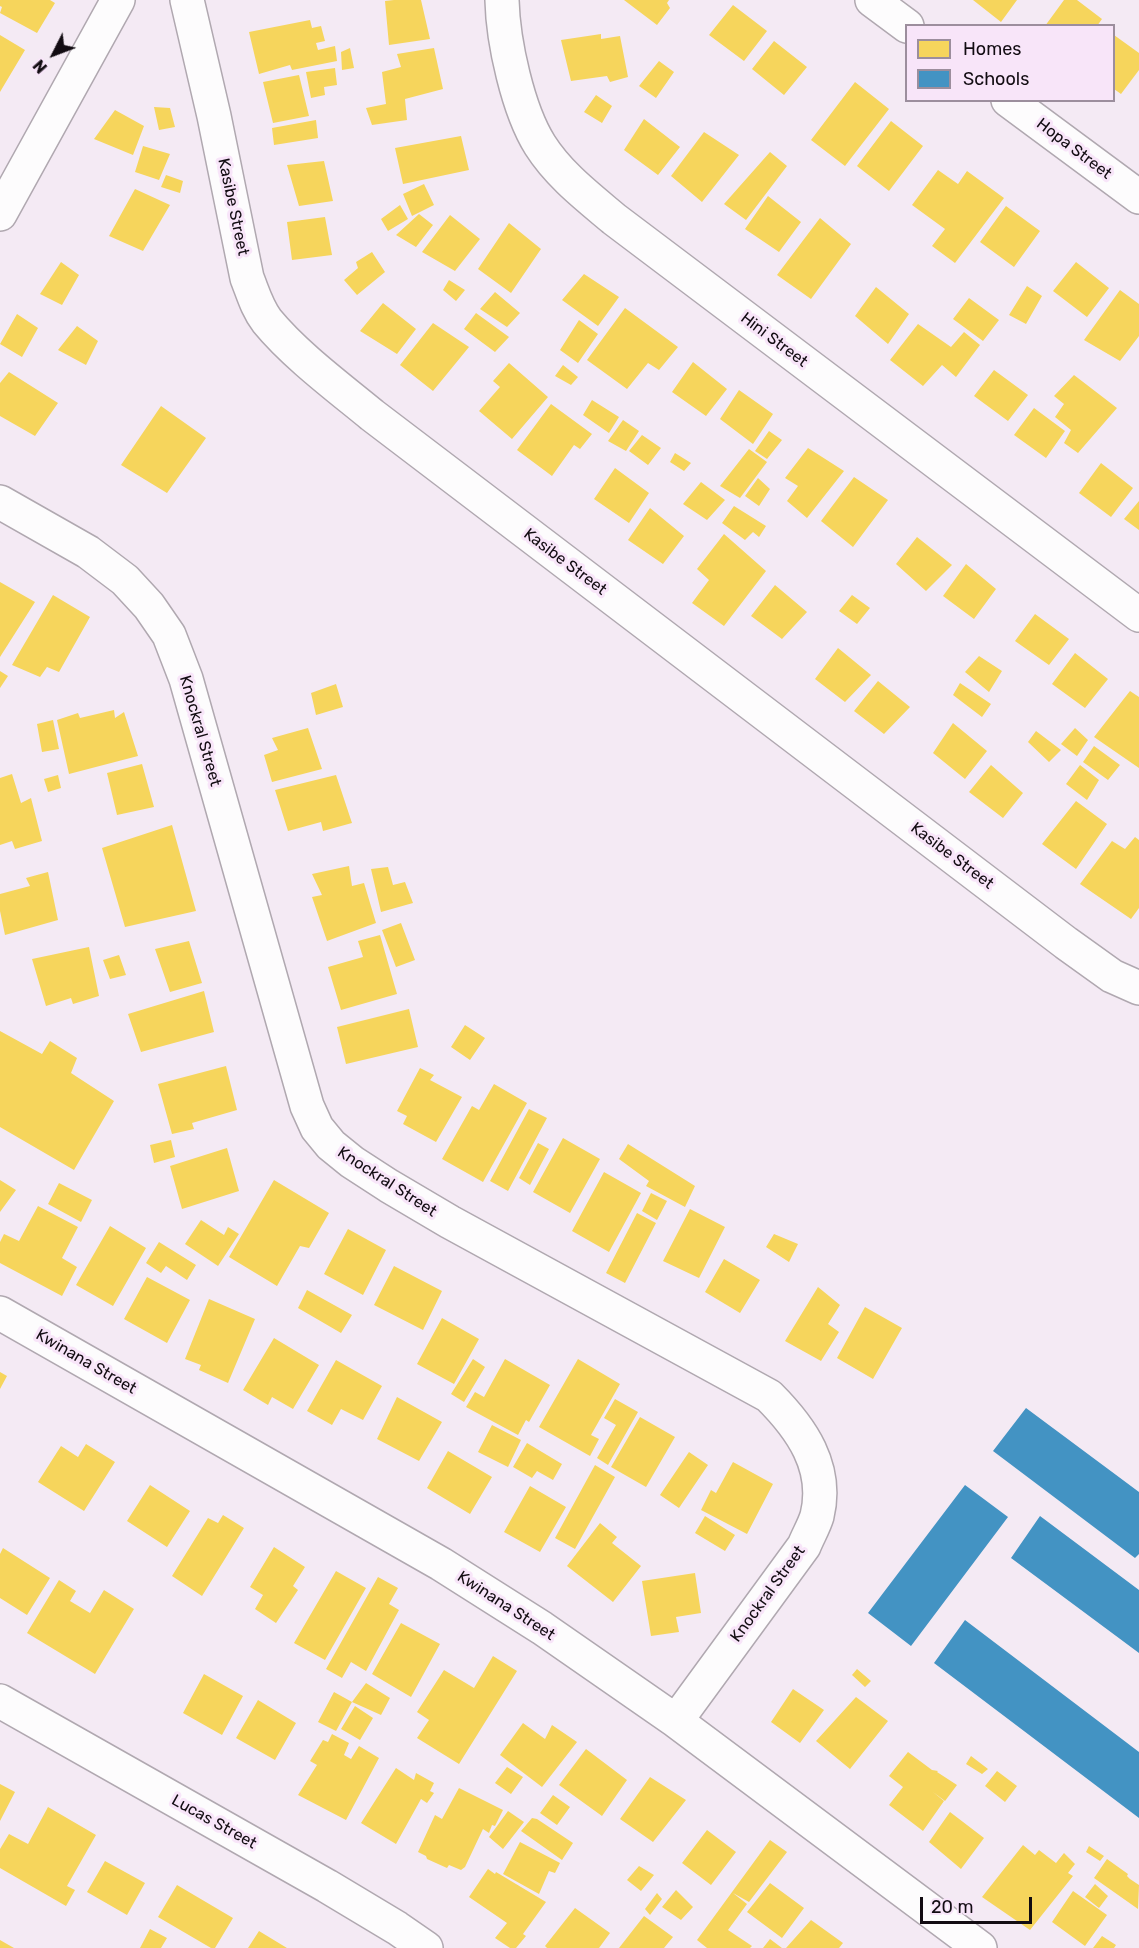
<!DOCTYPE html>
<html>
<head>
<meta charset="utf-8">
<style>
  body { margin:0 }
  #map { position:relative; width:1139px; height:1948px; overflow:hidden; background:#f4eaf4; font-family:Rubik,sans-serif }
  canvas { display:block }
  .legend { position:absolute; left:905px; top:24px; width:210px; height:78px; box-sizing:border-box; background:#f8e5f9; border:2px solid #9c8e9d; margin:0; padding:8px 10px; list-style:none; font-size:18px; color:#120c12 }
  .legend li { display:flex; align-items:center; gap:12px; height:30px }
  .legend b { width:30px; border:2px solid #9c8e9d }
  .north { position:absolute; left:24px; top:24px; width:60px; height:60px; -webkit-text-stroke:4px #f8e5f9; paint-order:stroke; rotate:228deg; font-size:16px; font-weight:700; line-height:24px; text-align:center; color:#120c12 }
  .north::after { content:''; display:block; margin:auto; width:21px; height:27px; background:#120c12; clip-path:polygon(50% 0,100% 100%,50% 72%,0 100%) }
  .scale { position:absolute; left:920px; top:1897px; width:112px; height:27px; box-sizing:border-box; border:3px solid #120c12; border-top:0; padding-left:8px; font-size:18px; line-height:21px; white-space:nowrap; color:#120c12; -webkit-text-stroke:4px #f8e5f9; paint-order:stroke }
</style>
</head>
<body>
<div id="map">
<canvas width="1139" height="1948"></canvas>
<ul class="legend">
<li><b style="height:16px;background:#f6d55c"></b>Homes</li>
<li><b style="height:16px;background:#4393c3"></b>Schools</li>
</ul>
<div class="north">N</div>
<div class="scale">20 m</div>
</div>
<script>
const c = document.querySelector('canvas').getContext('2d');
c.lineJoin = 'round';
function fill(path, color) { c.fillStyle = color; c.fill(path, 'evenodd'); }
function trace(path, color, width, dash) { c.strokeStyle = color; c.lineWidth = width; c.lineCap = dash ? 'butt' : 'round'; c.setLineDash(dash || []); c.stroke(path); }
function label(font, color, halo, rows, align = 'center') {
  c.font = font + ' Rubik,sans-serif'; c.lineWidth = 6; c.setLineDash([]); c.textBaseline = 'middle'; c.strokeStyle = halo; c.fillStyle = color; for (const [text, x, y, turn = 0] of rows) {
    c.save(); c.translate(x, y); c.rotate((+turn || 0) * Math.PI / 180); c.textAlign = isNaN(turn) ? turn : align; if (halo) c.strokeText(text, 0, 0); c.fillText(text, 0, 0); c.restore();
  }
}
const homes = new Path2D(`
  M0 0H50L55 3 37 33 0 13 2 7 0 6Z
  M394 0H421L430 39 389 45 385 1Z
  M624 0H669L667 3 670 8 657 25Z
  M973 0H1017L1001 22Z
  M1064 0H1077L1102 19 1097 26H1045Z
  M733 5 767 31 744 61 709 35Z
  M310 20 312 28 321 26 325 41 316 43 318 50 335 46 337 61 292 70 290 65 259 74 249 32Z
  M601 34V39L620 36 628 77 610 82 607 76 571 81 561 40Z
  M0 35 25 50 0 92Z
  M1114 35 1139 53V70L1121 94 1114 89Z
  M774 41 807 67 784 95 752 69Z
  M350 48 354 68 342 70 341 52Z
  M434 48 443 89 405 99 407 120 372 125 366 108 386 104 382 72 401 67 397 54Z
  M659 61 674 72 656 98 639 86Z
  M335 68 337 85 324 87 325 95 311 98 306 72Z
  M299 75 309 116 273 123 263 82Z
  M855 82 889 109 845 166 811 140Z
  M596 95 612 106 602 123 584 112Z
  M154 107 170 108 175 127 159 130Z
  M115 110 144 126 133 155 94 139Z
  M644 119 680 147 658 175 624 150Z
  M316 120 318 138 274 145 272 128Z
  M891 121 923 146 889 191 857 166Z
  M704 132 739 155 702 202 671 176Z
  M461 136 469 170 403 184 395 148Z
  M143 146 170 154 159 180 135 172Z
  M770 152 787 166 746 220 724 204Z
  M324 161 333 201 299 206 287 165Z
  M938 170 958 184 967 171 1004 198 955 263 932 246 945 229 912 205Z
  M166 175 183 181 180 193 161 187Z
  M424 184 434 205 412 216 403 194Z
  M135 189 170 205 143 251 109 236Z
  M768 196 801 222 779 252 745 229Z
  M400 205 408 219 388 231 381 219Z
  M1006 206 1040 231 1014 267 980 242Z
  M419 214 433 225 416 247 396 235Z
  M450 215 480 239 455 271 422 252Z
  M325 217 332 255 292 260 287 222Z
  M820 218 851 244 811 299 777 275Z
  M509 223 541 249 511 293 478 269Z
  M372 252 385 272 357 295 344 280 358 268 356 262Z
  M61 262 79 275 62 305 40 294Z
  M1076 262 1109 288 1087 317 1053 291Z
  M584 274 619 297 598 326 562 300Z
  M449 280 465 290 456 301 443 290Z
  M1027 286 1042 296 1026 324 1009 315Z
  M876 287 909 314 888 344 855 316Z
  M1120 290 1139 304V336L1120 361 1084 340Z
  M495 292 520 313 507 327 480 309Z
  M969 298 999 320 983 341 953 319Z
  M383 303 416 329 397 354 360 331Z
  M625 308 678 347 659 370 648 363 627 389 587 360Z
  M476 313 509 337 495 352 464 329Z
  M17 314 38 328 22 357 0 344Z
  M579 320 598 334 578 363 560 350Z
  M433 323 469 347 433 391 400 365Z
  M918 324 951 347 964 332 980 345 956 377 942 365 923 386 890 360Z
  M77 326 98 341 86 365 58 350Z
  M693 362 727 389 706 416 672 392Z
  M509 363 548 397 512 439 479 411 500 387 493 381Z
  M563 365 578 377 571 385 555 376Z
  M994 370 1028 395 1008 421 974 396Z
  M9 372 58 403 35 436 0 416V383Z
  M1074 375 1117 408 1078 453 1064 443 1071 430 1055 417 1064 404 1054 396Z
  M739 390 773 414 753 444 720 419Z
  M592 400 619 417 609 433 583 415Z
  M551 404 592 434 580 449 574 445 552 476 517 450Z
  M161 406 206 438 167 493 121 465Z
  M1034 408 1065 431 1046 458 1014 435Z
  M623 420 639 431 626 451 608 441Z
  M769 431 782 440 767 459 755 451Z
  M642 435 661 448 648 465 629 451Z
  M808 448 844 471 807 518 787 501 798 486 785 478Z
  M749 449 767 462 740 498 720 486Z
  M675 453 691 463 684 471 670 462Z
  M1101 463 1133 488 1111 517 1079 493Z
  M615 468 649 493 629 523 594 499Z
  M854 477 888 500 853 547 821 521Z
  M758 478 770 489 759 506 745 496Z
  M701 482 725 500 707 520 683 504Z
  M1139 501V530L1124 519Z
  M734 506 766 526 759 537 753 532 745 540 722 523Z
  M650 508 684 536 663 564 628 540Z
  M724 534 766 571 724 626 692 603 709 580 697 569Z
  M917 537 952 565 926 591 896 564Z
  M966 564 996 589 974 619 943 596Z
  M0 582 35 602 0 657Z
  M775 585 807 612 782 639 751 616Z
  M53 595 90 617 59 672 47 667 40 677 12 665Z
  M852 595 870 608 857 624 839 611Z
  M1035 614 1069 639 1049 665 1015 641Z
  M838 648 871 675 845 702 815 679Z
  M1075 653 1108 679 1085 708 1052 684Z
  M979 656 1002 671 989 692 965 672Z
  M0 671 8 676 0 688Z
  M878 681 910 707 884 734 854 711Z
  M960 683 991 704 982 717 953 695Z
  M336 684 343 707 316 715 311 693Z
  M1130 691 1139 697V768L1094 737Z
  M114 710 115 718 124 712 138 756 69 774 57 720 78 713 80 718Z
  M53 720 59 749 42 752 37 724Z
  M953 723 987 751 965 779 933 753Z
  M308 728 322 769 272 782 264 755 278 750 272 738Z
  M1075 728 1088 740 1077 756 1061 744Z
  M1036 731 1061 750 1049 762 1028 742Z
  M1094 746 1120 765 1108 780 1083 762Z
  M142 764 154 807 117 815 107 773Z
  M991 765 1023 793 1003 818 969 792Z
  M1080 765 1099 780 1087 800 1066 784Z
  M12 774 21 803 31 798 42 841 15 849 12 841 0 845V778Z
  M58 775 61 788 48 792 44 779Z
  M336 775 352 823 323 831 321 822 288 831 275 790Z
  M1076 801 1107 824 1076 869 1042 844Z
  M172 825 196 911 125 927 102 848Z
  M1135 837 1139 840V908L1131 919 1080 884 1112 841 1125 849Z
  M349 866 352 886 364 883 376 923 327 941 312 897 322 895 312 874Z
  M388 867 393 885 405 882 413 903 381 912 371 869Z
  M48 872 58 920 5 935 0 911V894L30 886 26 878Z
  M401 923 415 960 396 967 382 930Z
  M380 935 397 994 341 1010 328 967 363 957 358 941Z
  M189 941 202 983 170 992 155 949Z
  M89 947 99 996 73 1004 71 998 46 1006 32 959Z
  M119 955 126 975 110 979 103 960Z
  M204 991 214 1032 141 1052 128 1014Z
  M409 1009 418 1047 346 1064 337 1027Z
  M465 1025 485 1038 470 1060 451 1047Z
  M0 1031 42 1054 50 1041 77 1058 71 1073 114 1101 74 1170 0 1127Z
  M226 1066 237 1110 192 1123 194 1129 172 1134 158 1084Z
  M420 1068 434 1075 430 1080 462 1097 436 1142 403 1124 407 1116 397 1111Z
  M494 1084 527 1103 483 1182 442 1159 472 1106 479 1110Z
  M529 1109 547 1118 508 1191 490 1181Z
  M563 1138 600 1159 570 1213 533 1192Z
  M171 1140 175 1157 154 1163 150 1145Z
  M538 1143 549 1149 530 1185 519 1178Z
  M628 1144 695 1186 685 1207 646 1186 649 1181 619 1159Z
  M227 1148 239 1191 182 1209 170 1166Z
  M604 1172 641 1193 609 1252 572 1231Z
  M0 1180 16 1190 0 1212Z
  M274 1180 329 1213 309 1248 300 1246 277 1286 229 1257Z
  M59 1183 92 1200 81 1222 48 1204Z
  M651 1193 667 1201 657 1220 642 1211Z
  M38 1206 78 1227 62 1258 77 1267 62 1296 0 1263V1242L4 1234 19 1241Z
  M690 1209 725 1227 699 1278 663 1261Z
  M637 1213 656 1223 625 1283 606 1273Z
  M201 1220 224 1235 228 1227 239 1234 218 1266 185 1244Z
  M110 1226 146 1248 113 1306 76 1285Z
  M348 1229 386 1250 363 1295 324 1274Z
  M774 1234 798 1244 789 1262 766 1247Z
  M159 1242 196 1265 187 1280 166 1266 161 1273 146 1263Z
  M724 1259 760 1280 740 1313 705 1292Z
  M394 1266 442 1291 423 1330 374 1305Z
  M147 1277 190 1300 167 1343 124 1319Z
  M818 1287 840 1305 828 1324 839 1332 821 1361 785 1341Z
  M307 1290 352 1315 341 1333 298 1308Z
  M209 1299 255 1319 228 1383 199 1370 201 1365 185 1359Z
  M865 1307 902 1328 873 1379 837 1358Z
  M442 1318 479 1339 454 1384 417 1364Z
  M274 1338 319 1365 293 1409 272 1397 268 1405 243 1390Z
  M473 1359 485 1367 464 1402 451 1394Z
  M505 1359 550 1385 529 1422 526 1420 518 1435 466 1407 475 1392 484 1397Z
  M578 1359 620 1384 591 1435 599 1439 590 1456 539 1427Z
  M336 1360 382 1386 363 1420 341 1409 332 1425 307 1411Z
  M0 1372 7 1376 0 1389Z
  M397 1397 442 1422 419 1461 377 1439Z
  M615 1399 638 1412 608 1465 597 1458 616 1425 604 1418Z
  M640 1417 675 1437 646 1487 611 1467Z
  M492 1425 521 1440 508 1467 478 1452Z
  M527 1443 562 1464 553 1480 537 1471 532 1478 513 1467Z
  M86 1444 115 1462 84 1511 38 1482 61 1446 78 1457Z
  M448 1451 492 1477 470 1514 427 1488Z
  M689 1452 708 1465 679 1508 660 1495Z
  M733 1462 773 1484 747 1534 701 1510 711 1490 716 1493Z
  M595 1465 615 1477 575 1549 555 1538Z
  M150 1485 190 1511 167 1547 127 1521Z
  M530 1486 566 1507 540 1552 504 1532Z
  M223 1515 244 1528 202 1596 172 1576 208 1518 218 1523Z
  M705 1516 735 1535 725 1551 695 1533Z
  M600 1523 617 1537 612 1543 641 1566 613 1602 567 1566Z
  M274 1547 305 1567 293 1586 298 1590 276 1623 255 1609 263 1595 250 1587Z
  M3 1548 50 1578 27 1615 0 1598V1554Z
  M336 1571 366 1588 325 1660 294 1643Z
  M695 1573 701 1613 676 1617 679 1632 651 1636 642 1581Z
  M378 1577 398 1588 389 1604 399 1610 366 1671 351 1662 342 1678 326 1669Z
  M59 1580 76 1591 70 1601 90 1613 104 1590 134 1609 95 1674 27 1633Z
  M401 1623 440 1644 411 1697 372 1674Z
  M493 1656 517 1671 459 1764 417 1738 429 1720 417 1712 444 1670 474 1688Z
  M857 1669 871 1681 865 1687 852 1675Z
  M204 1674 243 1696 222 1735 183 1713Z
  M366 1683 390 1698 381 1715 352 1702Z
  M793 1689 824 1710 800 1743 771 1722Z
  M334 1692 352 1702 336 1731 318 1722Z
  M856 1697 888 1721 850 1769 816 1741Z
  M258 1700 296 1723 275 1760 236 1738Z
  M355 1706 373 1718 360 1740 341 1729Z
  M523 1723 545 1739 552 1725 577 1742 542 1787 500 1755Z
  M332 1734 349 1743 344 1755 351 1759 359 1746 379 1758 346 1820 298 1795 317 1765 310 1761 323 1740 328 1742Z
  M586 1749 627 1780 602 1816 559 1785Z
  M908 1752 932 1770 938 1771 937 1772 957 1785 945 1801 933 1792 944 1801 923 1831 889 1805 903 1787 889 1776Z
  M971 1756 988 1769 982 1774 966 1764Z
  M507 1767 523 1777 511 1794 495 1783Z
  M396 1768 414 1780 416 1773 434 1783 430 1791 434 1793 427 1803 421 1799 396 1844 361 1823Z
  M997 1771 1017 1786 1005 1802 985 1786Z
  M650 1777 686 1800 653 1842 620 1819Z
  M0 1784 15 1792 0 1821Z
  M459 1788 503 1810 495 1826 492 1825 489 1833 483 1829 465 1867 461 1870 449 1865 447 1868 427 1859 426 1856 418 1852 435 1815 442 1819Z
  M553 1795 570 1807 557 1825 540 1813Z
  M48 1807 96 1835 67 1886 75 1890 66 1906 0 1868V1849L9 1834 28 1844Z
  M508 1811 524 1822 503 1849 489 1837Z
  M950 1812 984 1838 961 1869 929 1842Z
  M532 1818 537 1819 573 1843 562 1860 521 1831Z
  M707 1830 736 1852 711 1885 682 1863Z
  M770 1840 787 1852 749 1902 733 1893 747 1904 728 1930 752 1946 750 1948H707L697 1940Z
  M520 1842 560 1863 555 1873 549 1871 539 1894 503 1874Z
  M1023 1845 1035 1855 1039 1850 1056 1863 1064 1853 1075 1864 1068 1873 1073 1876 1030 1930 982 1897Z
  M1089 1846 1104 1856 1100 1861 1086 1852Z
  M1107 1859 1128 1874 1127 1876 1130 1879 1139 1885 1138 1909 1094 1878Z
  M105 1861 145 1883 127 1915 87 1892Z
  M639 1866 654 1875 641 1891 627 1880Z
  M488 1869 495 1874 496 1872 546 1902 523 1934 526 1936 516 1948H510L495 1938 507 1923 469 1897Z
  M770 1883 804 1908 782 1938 747 1912Z
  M1095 1884 1108 1896 1099 1908 1085 1897Z
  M177 1885 233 1918 215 1948H211L158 1917Z
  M676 1890 693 1907 681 1920 662 1907Z
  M1073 1891 1107 1915 1085 1946 1052 1922Z
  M657 1893 662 1899 650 1915 645 1909Z
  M575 1908 610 1933 599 1948H547L545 1946Z
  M644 1916 673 1937 664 1948H619Z
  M811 1920 843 1943 839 1948H786Z
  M150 1929 167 1938 161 1948H140Z
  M259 1931 287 1948H248Z
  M1102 1936 1116 1945 1114 1948H1093Z
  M770 1939 782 1948H763Z
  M0 1940 14 1948H0Z`);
const schools = new Path2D(`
  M1026 1408 1139 1492V1554L1135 1558 993 1451Z
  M965 1485 1008 1517 911 1646 868 1613Z
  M1040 1516 1139 1590V1653L1011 1558Z
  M965 1620 1139 1752V1818L934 1663Z`);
const minor = new Path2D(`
  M187 0 214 116 247 278C253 293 257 308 267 321 295 355 338 387 372 415L1066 943 1112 976 1139 988
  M502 0C503 42 518 110 540 145 559 175 588 197 614 219L1139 615
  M872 0 907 26
  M1008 100 1139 197
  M0 214 118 0
  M0 502 88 552 125 580 149 606 169 635 186 679 307 1106 317 1128 331 1145 352 1162 389 1186 450 1222 769 1396C801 1428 829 1467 817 1516 814 1526 808 1536 804 1546L676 1721
  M0 1313 441 1564 542 1628 676 1721 980 1948
  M0 1701 327 1886 397 1928 426 1948`);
const streetNames = [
  ["Hopa Street",1074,149,37],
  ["Kasibe Street",233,207,78],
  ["Hini Street",774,340,37],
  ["Kasibe Street",565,562,37],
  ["Knockral Street",200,731,74],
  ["Kasibe Street",952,856,37],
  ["Knockral Street",387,1182,33],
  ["Kwinana Street",86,1362,30],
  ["Knockral Street",768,1594,-54],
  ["Kwinana Street",506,1606,33],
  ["Lucas Street",214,1822,29]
];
fill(homes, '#f6d55c');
fill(schools, '#4393c3');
trace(minor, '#b0a8b0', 36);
trace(minor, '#fdfcfd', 33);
label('16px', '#120c12', '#f8e5f9', streetNames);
</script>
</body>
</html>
